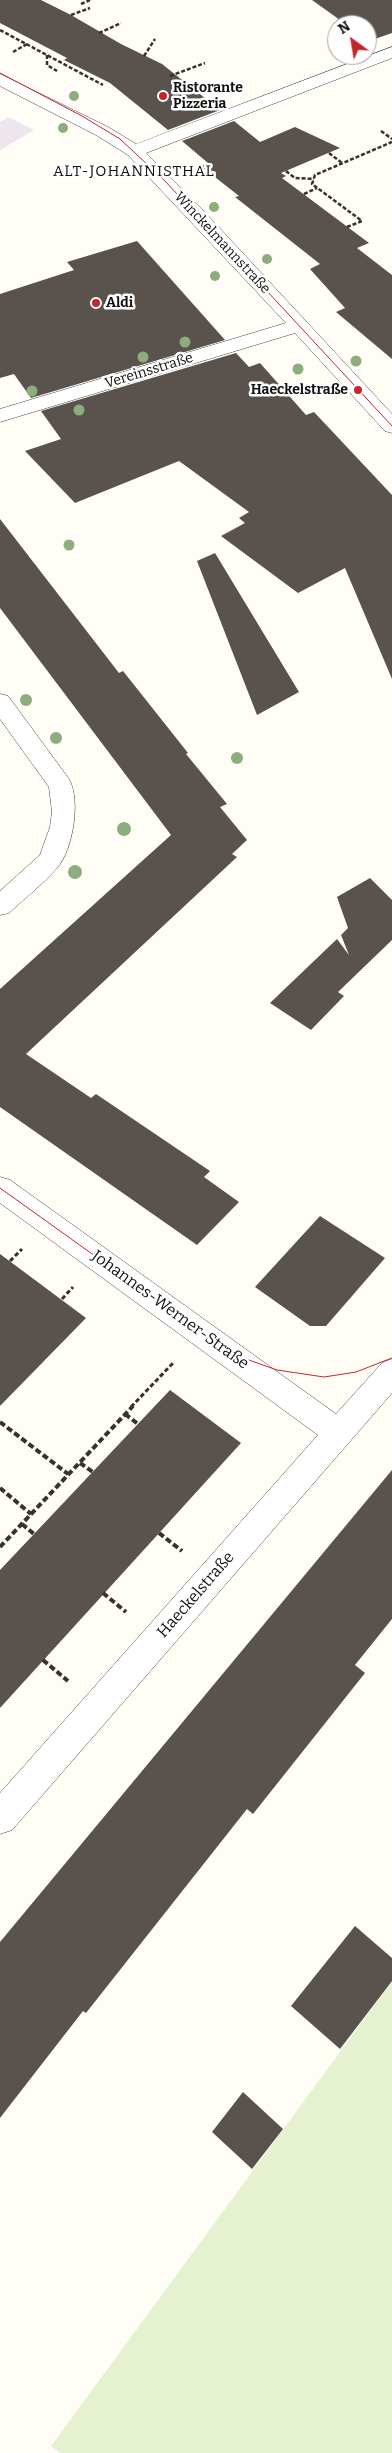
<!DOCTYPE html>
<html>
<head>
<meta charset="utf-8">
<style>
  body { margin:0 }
  #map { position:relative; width:392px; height:2453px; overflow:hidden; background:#fffdf5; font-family:Bitter,serif }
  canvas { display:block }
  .north { position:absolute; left:327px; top:15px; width:50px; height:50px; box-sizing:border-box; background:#fff; border:1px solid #a0a0a0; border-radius:50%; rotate:328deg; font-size:14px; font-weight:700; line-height:20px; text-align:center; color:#111 }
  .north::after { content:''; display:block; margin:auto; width:18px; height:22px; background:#c4262e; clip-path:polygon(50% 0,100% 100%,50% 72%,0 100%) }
</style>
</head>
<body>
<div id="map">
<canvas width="392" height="2453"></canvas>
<div class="north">N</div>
</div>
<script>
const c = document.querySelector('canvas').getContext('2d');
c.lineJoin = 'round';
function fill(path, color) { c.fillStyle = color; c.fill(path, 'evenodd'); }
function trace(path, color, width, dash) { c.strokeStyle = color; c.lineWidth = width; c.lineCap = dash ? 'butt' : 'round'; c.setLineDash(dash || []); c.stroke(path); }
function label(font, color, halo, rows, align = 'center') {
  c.font = font + ' Bitter,serif'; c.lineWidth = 5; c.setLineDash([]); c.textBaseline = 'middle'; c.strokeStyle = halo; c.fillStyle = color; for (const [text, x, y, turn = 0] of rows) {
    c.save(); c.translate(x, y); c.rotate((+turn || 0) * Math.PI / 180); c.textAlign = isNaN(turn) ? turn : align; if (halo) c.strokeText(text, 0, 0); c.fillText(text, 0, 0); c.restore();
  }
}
const industrial = new Path2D(`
  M8 117 34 130 0 150V122Z`);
const pitch = new Path2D(`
  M392 1981V2453H60L51 2446Z`);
const building = new Path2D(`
  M0 0H41L71 15 121 44 162 64 220 110 168 130 110 83 64 60 67 58 0 23Z
  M312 0H392V33L369 41 367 40V25H347Z
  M234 121 260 142 295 127 340 148 281 173 286 176 282 178 369 243 357 248 392 275V359L336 312 345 308 310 269 320 264 235 197 239 196 201 166 208 163 182 141Z
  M137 241 225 340 31 398 14 374 0 378V294L74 270 67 262Z
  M236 353 249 367 260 363 306 415 314 412 392 495V679L345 568 298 593 221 536 245 523 239 518 249 512 179 461 75 503 25 451 61 439 41 411Z
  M0 519 119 673 123 671 188 753 186 754 227 804 220 807 247 840 232 854 237 857 26 1054 91 1098 96 1094 210 1171 204 1177 239 1202 197 1245 0 1107V989L171 835 0 608Z
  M215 553 299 692 257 715 197 561Z
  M370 878 392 900V940L338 992 344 996 311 1030 270 1003 337 939 349 955 341 935 348 928 337 897Z
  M320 1216 385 1258 326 1326H310L255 1287Z
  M0 1254 86 1318 0 1406Z
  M170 1390 241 1443 0 1708V1570Z
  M392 1470V1619L355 1665 365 1673 253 1814 247 1809 86 2013 83 2011 0 2118V1942Z
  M355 1926 392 1958V1981L340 2049 291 2006Z
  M243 2092 283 2129 252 2169 212 2132Z`);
const pathFar2 = new Path2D(`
  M81 4 90 0
  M71 15 90 8
  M0 30 103 85
  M99 33 121 23
  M13 52 27 44
  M47 55V65L57 71
  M144 56 155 39
  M170 76 205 63
  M381 131 392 139
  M329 153 342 163
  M286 171 295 178 314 179
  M304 194 317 188
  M347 227 362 221 312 184 315 175 392 142`);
const pathFar1 = new Path2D(`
  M10 1261 22 1249
  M62 1299 73 1287
  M131 1407 174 1362`);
const path = new Path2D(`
  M125 1414 138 1424
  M0 1422 68 1474
  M80 1463 93 1472
  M0 1488 31 1514
  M22 1524 34 1534
  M159 1533 182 1551
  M0 1547 133 1406
  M103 1593 126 1612
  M43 1660 68 1681`);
const street = new Path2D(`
  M392 47V58L146 153 200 207 392 414V433L385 431 295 333 0 422V409L286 323 128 155 96 135 0 86V74L108 127 136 144Z
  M0 694 8 696 69 779C81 800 73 850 57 868 43 884 25 898 9 913L0 915V891L40 855 50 827 52 812 49 787 0 719Z
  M0 1177 10 1180 336 1414 382 1363 392 1359V1393L12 1830 0 1834V1793L318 1435 0 1203Z`);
const tram = new Path2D(`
  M0 73 82 116 120 139 165 181 392 426
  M0 1188 232 1354 277 1370 324 1377 356 1372 392 1358`);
const trees = [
  [74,96,5],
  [63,128,5],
  [214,207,5],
  [267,259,5],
  [215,276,5],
  [185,342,5.5],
  [143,357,5.5],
  [356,361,5.5],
  [298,369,5.5],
  [32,391,5.5],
  [79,410,5.5],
  [69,545,5.5],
  [26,700,6],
  [56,738,6],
  [237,758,6],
  [124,829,7],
  [75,872,7]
];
const markers = [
  [163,96,5,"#c4262e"],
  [96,303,5,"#c4262e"],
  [358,390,5,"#c4262e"]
];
const farPoinames = [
  ["Ristorante",173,88],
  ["Pizzeria",173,104],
  ["Aldi",106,303],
  ["Haeckelstraße",348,390,"right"]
];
const farStreetnames = [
  ["Winckelmannstraße",222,243,47],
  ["Vereinsstraße",149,371,-17]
];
const farNeighbourhoodnames = [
  ["ALT-JOHANNISTHAL",134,172]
];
const streetNames = [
  ["Johannes-Werner-Straße",170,1310,36],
  ["Haeckelstraße",196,1595,-49]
];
fill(industrial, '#eee6ef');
fill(pitch, '#e6f2cf');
fill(building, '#5a524d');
trace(street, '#444', 1);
trace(pathFar2, '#333', 2.5, [4, 2]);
trace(pathFar1, '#333', 3, [4.5, 2.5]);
trace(path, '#333', 4, [6, 3]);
fill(street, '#fff');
trace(tram, '#c4262e', 1);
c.fillStyle = '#8dad7f';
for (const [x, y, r] of trees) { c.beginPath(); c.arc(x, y, r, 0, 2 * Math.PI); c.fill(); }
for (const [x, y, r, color] of markers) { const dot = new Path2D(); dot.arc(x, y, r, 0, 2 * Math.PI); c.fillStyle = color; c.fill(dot); trace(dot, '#fff', 2); }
label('bold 14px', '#111', '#fff', farPoinames, 'left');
label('14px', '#111', '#fff', farStreetnames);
c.letterSpacing = '1px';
label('15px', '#111', '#fff', farNeighbourhoodnames);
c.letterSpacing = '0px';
label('16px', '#111', '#fff', streetNames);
</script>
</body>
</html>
